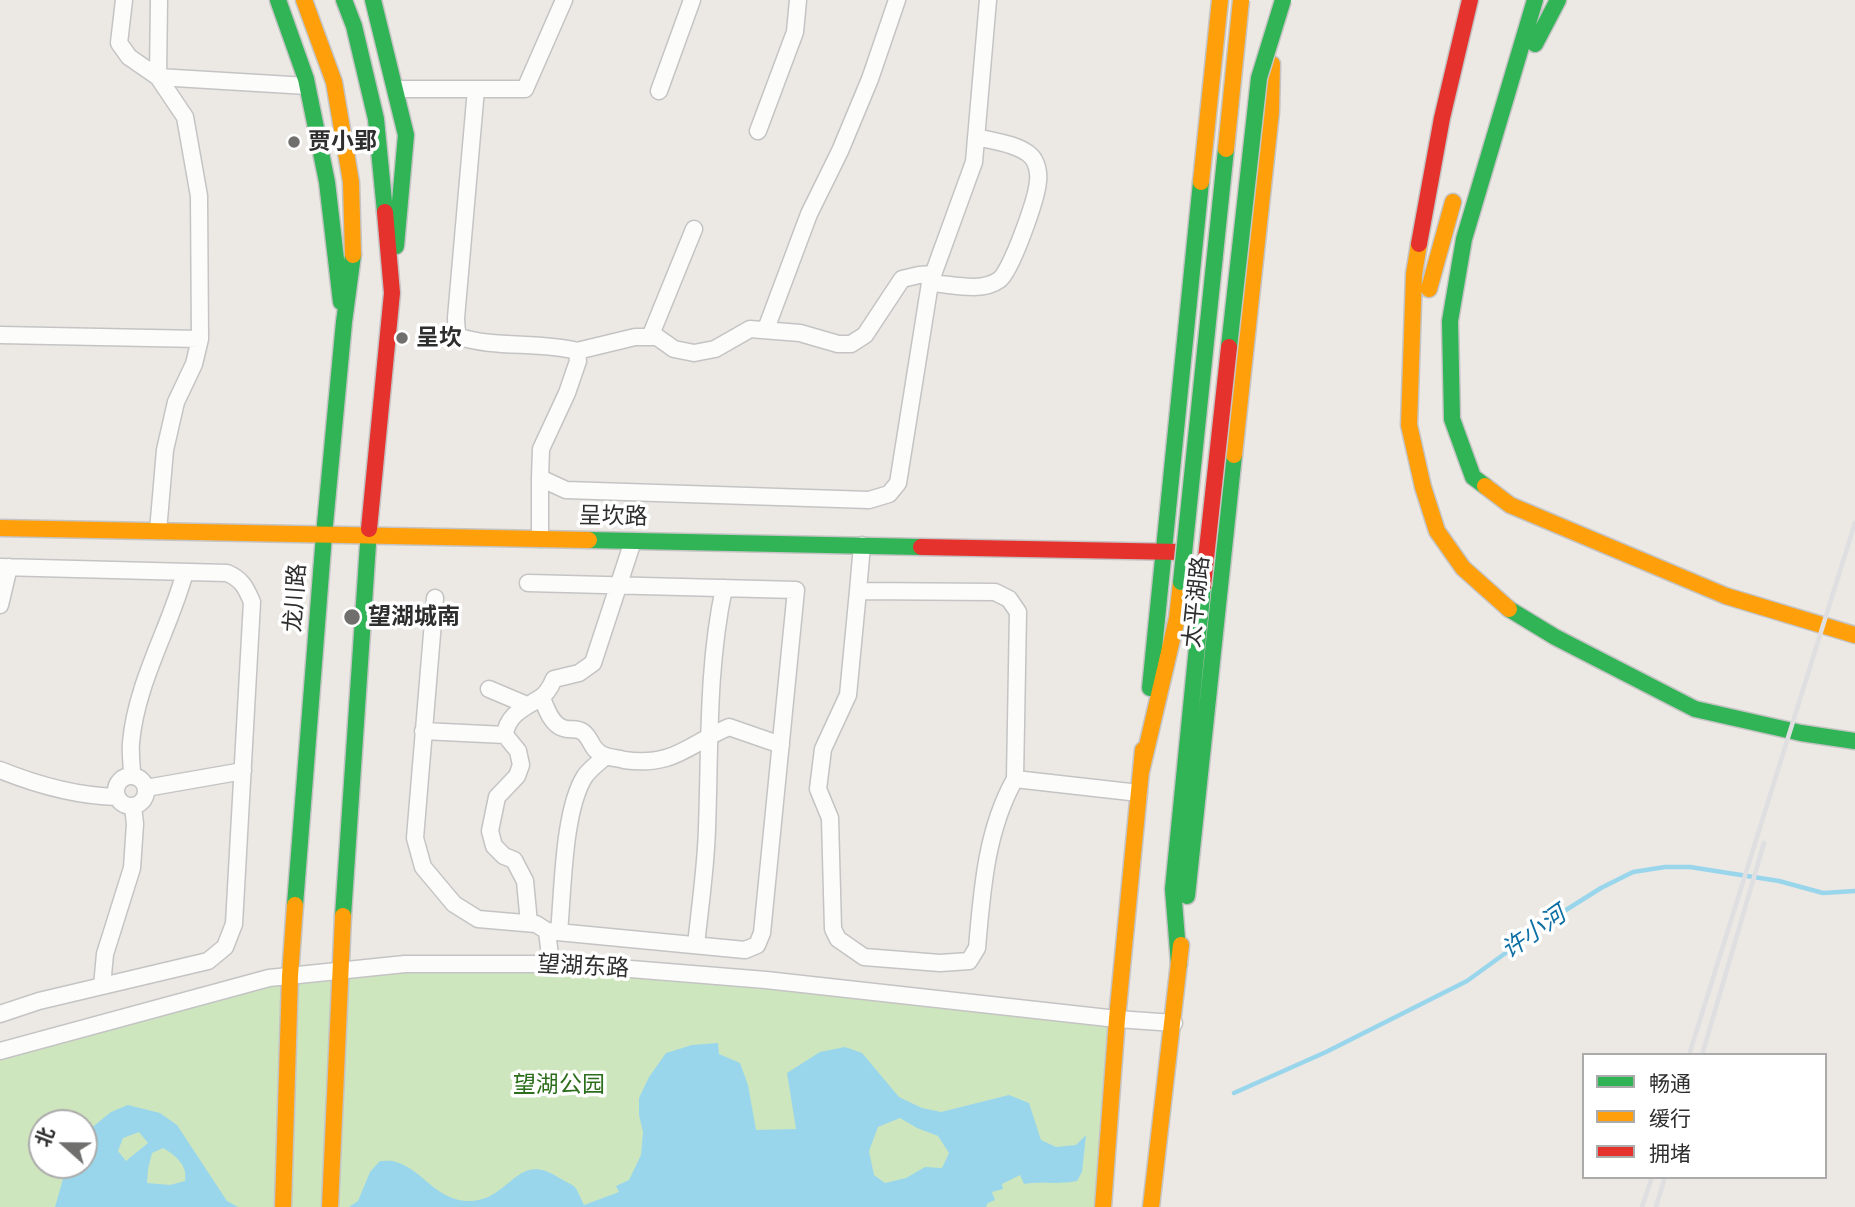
<!DOCTYPE html>
<html>
<head>
<meta charset="utf-8">
<style>
  body { margin:0 }
  #map { position:relative; width:1855px; height:1207px; overflow:hidden; background:#ece8e4; font-family:Karla,"Noto Sans SC",sans-serif }
  canvas { display:block }
  .legend { position:absolute; left:1582px; top:1053px; width:245px; height:126px; box-sizing:border-box; background:#fff; border:2px solid #ababab; margin:0; padding:9px 12px; list-style:none; font-size:21px; color:#2e2e2e }
  .legend li { display:flex; align-items:center; gap:14px; height:35px }
  .legend b { width:35px; border:2px solid #ababab }
  .north { position:absolute; left:28px; top:1109px; width:70px; height:70px; box-sizing:border-box; background:#fff; border:2px solid #ababab; border-radius:50%; rotate:291deg; font-size:19px; font-weight:700; line-height:28px; text-align:center; color:#2e2e2e }
  .north::after { content:''; display:block; margin:auto; width:24px; height:32px; background:#706f6e; clip-path:polygon(50% 0,100% 100%,50% 72%,0 100%) }
</style>
</head>
<body>
<div id="map">
<canvas width="1855" height="1207"></canvas>
<ul class="legend">
<li><b style="height:9px;background:#30b455"></b>畅通</li>
<li><b style="height:9px;background:#ff9f0a"></b>缓行</li>
<li><b style="height:9px;background:#e5322d"></b>拥堵</li>
</ul>
<div class="north">北</div>
</div>
<script>
const c = document.querySelector('canvas').getContext('2d');
c.lineJoin = 'round';
function fill(path, color) { c.fillStyle = color; c.fill(path, 'evenodd'); }
function trace(path, color, width, dash) { c.strokeStyle = color; c.lineWidth = width; c.lineCap = dash ? 'butt' : 'round'; c.setLineDash(dash || []); c.stroke(path); }
function label(font, color, halo, rows, align = 'center') {
  c.font = font + ' Karla,"Noto Sans SC",sans-serif'; c.lineWidth = 7; c.setLineDash([]); c.textBaseline = 'middle'; c.strokeStyle = halo; c.fillStyle = color; for (const [text, x, y, turn = 0] of rows) {
    c.save(); c.translate(x, y); c.rotate((+turn || 0) * Math.PI / 180); c.textAlign = isNaN(turn) ? turn : align; if (halo) c.strokeText(text, 0, 0); c.fillText(text, 0, 0); c.restore();
  }
}
const green = new Path2D(`
  M569 964 1117 1019 1103 1207H0V1051L269 978ZM42 1123H84V1165H42Z`);
const water = new Path2D(`
  M718 1043 719 1054 740 1063 748 1085 756 1130 796 1129 787 1073 820 1052 845 1047 862 1053 899 1097 922 1108 941 1112 1009 1095 1029 1103 1041 1140 1056 1147 1076 1145 1086 1135 1082 1172 1077 1181C1058 1185 1042 1181 1024 1184L1020 1175 1002 1184 1003 1189 992 1192 995 1200 988 1203 986 1207H349L358 1201 370 1172 380 1161C384 1161 391 1160 396 1162 424 1170 436 1202 471 1201 509 1200 517 1152 556 1176 578 1189 573 1181 584 1205L619 1192 616 1186 629 1180 641 1155 643 1132 639 1115V1098L649 1077 666 1053 692 1045ZM900 1118 917 1128 938 1136 949 1153 942 1168 925 1167 906 1178 885 1183 874 1175 869 1151 878 1127Z
  M128 1105 160 1113 177 1125 227 1201 238 1207H55L67 1165H84V1134L111 1112ZM139 1132 148 1143 126 1161 118 1151 123 1138ZM163 1148C175 1155 188 1165 185 1181L170 1185 147 1183 148 1169 152 1153Z`);
const stream = new Path2D(`
  M1234 1093 1326 1052 1467 981 1558 915 1601 888 1633 872 1665 867H1690L1779 881 1823 893 1855 891`);
const street = new Path2D(`
  M124 0 119 43 129 57 158 77 185 117 199 196 200 339 194 364 176 402 165 450 158 531
  M159 0 158 77 307 86
  M395 89H525L564 0
  M476 89 456 318 457 336C495 349 538 341 577 351L578 361 567 393 541 449 540 478 566 490 869 500 889 494 898 483 930 283 974 162 988 0
  M659 91 692 0
  M758 131 795 32 798 0
  M930 283C951 284 981 293 999 280 1011 272 1037 198 1038 181 1039 173 1037 162 1031 156 1019 144 992 141 976 137
  M766 329 809 214 840 151 870 79 897 0
  M0 335 200 339
  M650 337 694 229
  M577 351 635 337H657L674 349 694 353 715 349 750 329 800 333 838 344H851L865 335 902 279 919 275 933 274
  M540 478V539
  M0 567 227 573C242 579 246 588 252 602L234 924 225 947 208 961 39 1001 0 1014
  M528 583 796 590 762 933 757 945 745 950 547 931
  M858 591 862 545
  M435 598 415 838 423 867 454 904 478 919 536 924 547 931 551 964
  M0 605 9 567
  M489 689 527 705
  M542 698C546 708 551 724 563 728 570 731 576 727 583 732 592 739 591 750 603 755 609 758 618 758 624 760 674 767 687 745 729 727L781 745
  M423 731 505 735
  M0 770C37 785 76 796 117 797
  M132 775C132 765 130 753 131 743 136 683 170 628 185 572
  M116 791a15 15 0 1 1 30 0a15 15 0 1 1-30 0Z
  M1015 779C986 830 982 891 977 948L969 961 940 963 864 957 838 939 833 929 830 818 818 789 823 749 848 695 858 591 995 592 1009 599 1018 612 1015 779 1139 793
  M146 788 243 771
  M529 923 525 881 514 860 504 856 494 846 490 831 497 797 517 776 521 765 518 751 505 735C507 714 525 708 540 698 547 694 551 686 554 679L579 673 593 663 633 541
  M559 932C563 891 563 810 585 776 590 769 599 762 605 757
  M696 945C700 906 706 867 707 828 710 748 707 667 724 588
  M102 986 105 954 132 868 135 824 133 806
  M0 1051 269 978 405 964H569L766 980 1117 1019 1174 1023`);
const fast = new Path2D(`
  M278 0 306 79 327 182 341 302
  M344 0 354 26 376 119 385 212
  M373 0 406 135 396 246
  M1535 44 1558 0
  M1485 486 1473 477 1452 419 1450 321 1464 239 1535 0
  M589 540 921 547
  M1509 609 1555 637 1695 709 1801 733 1855 741
  M1150 688 1201 182
  M1187 896 1234 455
  M295 905 324 535 344 322 353 255
  M343 916 369 529
  M1179 964 1173 889 1203 586`);
const slow = new Path2D(`
  M304 0 334 82 351 182 353 255
  M1201 182 1220 0
  M1419 244 1414 274 1409 425 1423 487 1437 531 1463 568 1509 609
  M1429 289 1453 202
  M1234 455 1271 112 1272 64
  M1485 486 1510 505 1726 596 1855 635
  M0 528 589 540
  M1141 772 1177 618 1181 582
  M283 1207 290 976 295 905
  M330 1207 343 916
  M1103 1207 1117 1019 1143 750
  M1151 1207 1181 945`);
const jam = new Path2D(`
  M1419 244 1442 118 1470 0
  M369 529 392 293 385 212
  M921 547 1180 552`);
const rail = new Path2D(`
  M1689 1055 1855 523
  M1702 1055 1764 843
  M1642 1207 1652 1177
  M1656 1207 1665 1177`);
const fastBridge = new Path2D(`
  M1229 347 1259 78 1283 0
  M1181 582 1226 149`);
const slowBridge = new Path2D(`
  M1226 149 1241 0`);
const jamBridge = new Path2D(`
  M1203 586 1229 347`);
const markers = [
  [294,142,7,"#706f6e"],
  [402,338,7,"#706f6e"],
  [352,617,9,"#706f6e"]
];
const poiNames = [
  ["贾小郢",308,142],
  ["呈坎",416,338],
  ["望湖城南",368,617]
];
const streetNames = [
  ["呈坎路",613,517,1],
  ["龙川路",296,598,-86],
  ["太平湖路",1197,602,-84],
  ["望湖东路",583,967,3]
];
const parkNames = [
  ["望湖公园",559,1085]
];
const waterNames = [
  ["许小河",1534,933,-35]
];
fill(green, '#cee6be');
fill(water, '#99d6ec');
trace(stream, '#99d6ec', 4.5);
trace(street, '#c5c4c5', 19);
trace(fast, '#c5c4c5', 19);
trace(slow, '#c5c4c5', 19);
trace(jam, '#c5c4c5', 19);
trace(street, '#fcfcfb', 16);
trace(fast, '#30b455', 16);
trace(slow, '#ff9f0a', 16);
trace(jam, '#e5322d', 16);
trace(rail, '#dfdfe1', 4.5);
trace(fastBridge, '#c6c5c4', 19, []);
trace(slowBridge, '#c6c5c4', 19, []);
trace(jamBridge, '#c6c5c4', 19, []);
trace(fastBridge, '#30b455', 16);
trace(slowBridge, '#ff9f0a', 16);
trace(jamBridge, '#e5322d', 16);
for (const [x, y, r, color] of markers) { const dot = new Path2D(); dot.arc(x, y, r, 0, 2 * Math.PI); c.fillStyle = color; c.fill(dot); trace(dot, '#fff', 2.5); }
label('bold 23px', '#2e2e2e', '#fff', poiNames, 'left');
label('23px', '#2e2e2e', '#fff', streetNames);
label('23px', '#2c6e1b', '#fff', parkNames);
label('italic 24px', '#0d6fa3', '#fff', waterNames);
</script>
</body>
</html>
